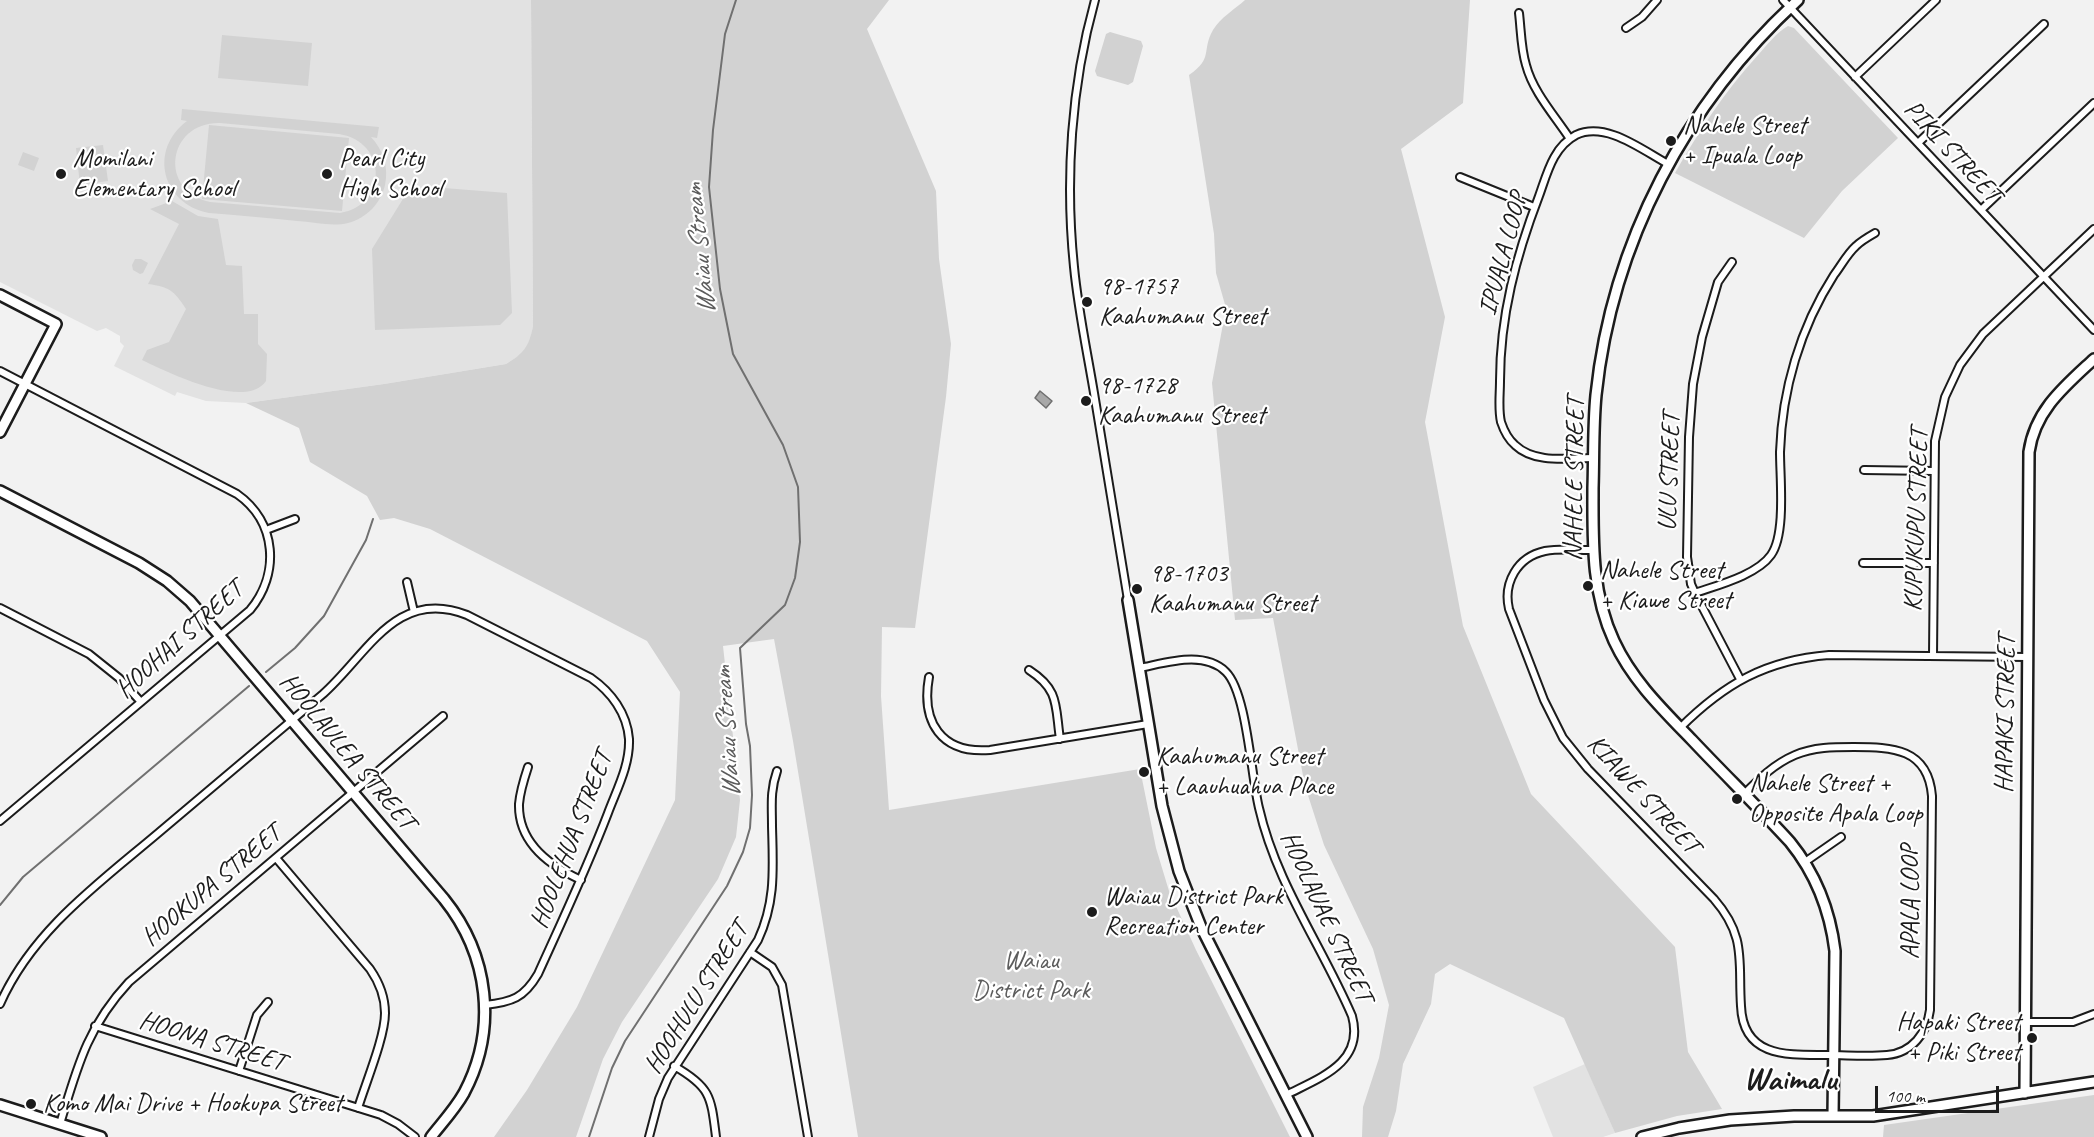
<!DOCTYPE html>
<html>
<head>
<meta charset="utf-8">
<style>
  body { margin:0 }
  #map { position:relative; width:2094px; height:1137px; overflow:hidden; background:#f2f2f2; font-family:Caveat,sans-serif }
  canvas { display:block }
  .scale { position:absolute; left:1875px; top:1086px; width:124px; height:27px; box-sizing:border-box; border:3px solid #1c1c1c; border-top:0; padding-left:8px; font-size:18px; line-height:21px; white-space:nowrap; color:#1c1c1c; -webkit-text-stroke:4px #fff; paint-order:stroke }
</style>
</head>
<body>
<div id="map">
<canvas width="2094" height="1137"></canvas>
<div class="scale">100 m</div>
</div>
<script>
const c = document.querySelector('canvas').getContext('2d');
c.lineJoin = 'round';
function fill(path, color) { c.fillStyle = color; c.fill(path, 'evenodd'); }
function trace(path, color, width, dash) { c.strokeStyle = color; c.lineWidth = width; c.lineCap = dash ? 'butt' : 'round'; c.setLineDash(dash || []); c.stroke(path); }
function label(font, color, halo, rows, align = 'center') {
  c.font = font + ' Caveat,sans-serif'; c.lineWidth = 4.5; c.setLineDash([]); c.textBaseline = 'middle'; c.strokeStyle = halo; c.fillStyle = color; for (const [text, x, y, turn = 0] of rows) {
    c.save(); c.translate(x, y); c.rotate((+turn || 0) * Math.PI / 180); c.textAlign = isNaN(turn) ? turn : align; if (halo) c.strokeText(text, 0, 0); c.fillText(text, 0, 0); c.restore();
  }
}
const built = new Path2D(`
  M0 0H531L533 326 531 339 523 353 506 364 384 384 246 403 206 401 177 392 175 396 114 366 124 346 120 342V336L106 328 97 331 0 282Z
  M1585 1064 1615 1133 1603 1137H1553L1533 1087Z`);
const green = new Path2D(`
  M531 0H889L867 29 936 191 939 259 951 344 946 397 915 628 882 627 881 696 889 810 1140 769 1156 848 1169 891 1196 950 1290 1137H858L793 741 774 639 723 646 740 800 736 837 718 879 622 1022 603 1059 576 1137H494L527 1090 577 1007 675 800 680 692 647 641 430 529 394 518 380 520 367 496 310 462 299 428 246 403 384 384 506 364C524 353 529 347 533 326Z
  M1245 0H1470L1463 103 1401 149 1445 317 1425 422 1463 626 1531 794 1675 947 1688 1052 1722 1109 1677 1116 1615 1133 1564 1018 1450 964 1435 974 1431 1004 1403 1064 1396 1111 1388 1137H1362L1363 1107 1379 1058 1389 1005 1373 949 1324 845 1305 786 1273 618 1235 620 1212 383 1226 308 1216 273 1214 234 1189 75C1214 58 1201 51 1213 30 1220 18 1235 9 1245 0Z
  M1788 26 1794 28 1898 138 1842 191 1804 238 1675 173C1699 131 1725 91 1758 55 1767 45 1776 33 1788 26Z
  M1110 32 1141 41 1143 46 1133 82 1128 85 1097 76 1095 71 1106 34Z
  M222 35 312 43 308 86 218 78Z
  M182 109 379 127 377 138 371 137C383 150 389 167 385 185 381 203 367 218 348 223 332 227 314 222 297 221 268 218 238 215 209 213 162 204 148 150 187 121L181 120ZM220 123 339 134C388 142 388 205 340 213L210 202C158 191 167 122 220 123Z
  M209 125 349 138 342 211 202 199Z
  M103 145 108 181 80 185 76 148Z
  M23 152 39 158 34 171 18 165Z
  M431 187 507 193 512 313 500 325 375 330 372 249 406 194Z
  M172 201 198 216 218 219 226 265 242 266 244 314H258V344L267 354 266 381C246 411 167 372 142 360L147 350 169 342 186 309C174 290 169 287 148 284L179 224 150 209Z
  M135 259H141L148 263 143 273 140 274 133 270 132 265Z
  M2094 1095V1137H1883L1884 1125Z`);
const water = new Path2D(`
  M1040 391 1052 401 1046 408 1035 398Z`);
const stream = new Path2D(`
  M266 672 295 648 324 616 366 540 373 519
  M0 905 23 877 249 686
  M589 1137 612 1068 625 1041 727 886 743 852 750 828 752 795 750 746 746 724 740 648 785 605 795 578 800 542 798 487 783 445 733 354 720 289 709 187 713 130 725 34 736 0`);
const street = new Path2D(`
  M1095 0C1071 86 1065 179 1074 267 1078 309 1087 351 1094 393 1105 462 1117 531 1128 600
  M1783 0 2094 330
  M1519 13C1521 30 1521 49 1526 65 1533 92 1555 116 1570 139
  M1626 28 1642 17 1657 0
  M1855 77 1936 0
  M1918 143 2044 24
  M1460 177 1534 207
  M1981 210 2094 103
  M1732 262 1718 282 1702 337 1693 384 1689 437 1687 557 1691 584 1695 593 1740 679
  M0 371 237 494C277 522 280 574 250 610L0 821
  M1594 458C1568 458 1535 464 1515 445 1508 439 1504 431 1501 422 1498 409 1500 394 1500 381 1500 316 1516 256 1539 196 1547 174 1553 147 1576 135 1606 121 1642 150 1668 164
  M1864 470 1934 471
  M266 530 295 519
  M1593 550C1577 550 1560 548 1545 551 1517 557 1503 583 1509 609L1544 700 1563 738 1588 769 1714 899C1747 937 1738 961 1741 1006 1743 1058 1788 1055 1827 1055 1847 1055 1867 1057 1887 1055 1912 1053 1927 1033 1930 1010L1932 796C1928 748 1892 747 1854 747 1833 747 1814 747 1795 755 1774 764 1759 779 1744 794
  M1863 563H1934
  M407 582 414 612
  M1695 593C1718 585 1757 575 1771 555 1786 534 1780 479 1780 452 1782 390 1800 328 1834 275 1841 266 1847 254 1856 246 1861 241 1868 237 1875 233
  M0 608 89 654 119 678 141 702
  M1933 656 1935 441 1945 397 1960 365 1983 334 2094 229
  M1139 668C1166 663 1204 650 1226 672 1247 693 1251 776 1259 808 1276 883 1322 946 1352 1016 1365 1063 1319 1078 1286 1095
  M1029 670C1060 690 1055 706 1060 739
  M929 677C921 722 941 754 990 750L1148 724
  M1680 728C1724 684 1766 660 1829 655L2027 657
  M528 767C524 779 520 792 519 804 518 843 550 866 581 880
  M276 858 370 969C379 982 385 996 385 1013 385 1037 366 1082 358 1108
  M1805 862 1841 837
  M750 952 772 967 782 985 808 1137
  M0 1004C33 929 102 881 163 829 216 784 270 739 323 694 367 655 396 587 467 615L591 678C611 692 627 713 629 739 630 765 617 789 608 813 587 868 562 921 538 974 524 998 512 1002 485 1005
  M2024 1022H2073L2094 1014
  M95 1026 381 1115 398 1124 415 1137
  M674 1066C711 1087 711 1097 716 1137
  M239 1071 257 1015 268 1002
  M60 1124C77 1068 87 1027 129 982L443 716
  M649 1137 659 1099 668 1078 758 940C776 901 773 868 772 826 772 805 770 791 777 771`);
const secondary = new Path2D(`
  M1798 0C1686 103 1612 242 1596 395 1593 426 1594 457 1593 488 1593 540 1591 592 1614 641 1632 680 1662 709 1692 740 1724 774 1758 807 1790 842 1816 874 1830 910 1835 951L1833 1116
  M0 295 56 324 0 432
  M0 491 139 563 167 581 190 601 444 899C489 955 498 1029 464 1093 455 1109 442 1123 431 1137
  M1128 600 1162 806 1179 871 1201 927 1307 1137
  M2025 1093 2029 452C2035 410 2065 386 2094 359
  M0 1105 101 1137
  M1642 1137 1679 1128 1730 1120 1794 1116H1873L2094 1082`);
const markers = [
  [1671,141,6,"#1c1c1c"],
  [61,174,6,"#1c1c1c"],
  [327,174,6,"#1c1c1c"],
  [1087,302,6,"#1c1c1c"],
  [1086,401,6,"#1c1c1c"],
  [1588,586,6,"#1c1c1c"],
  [1137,589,6,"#1c1c1c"],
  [1144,772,6,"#1c1c1c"],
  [1737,799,6,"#1c1c1c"],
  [1092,912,6,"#1c1c1c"],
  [2032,1038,6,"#1c1c1c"],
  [31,1104,6,"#1c1c1c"]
];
const poiNames = [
  ["Nahele Street",1683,126],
  ["+ Ipuala Loop",1683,156],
  ["Momilani",73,159],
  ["Elementary School",73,189],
  ["Pearl City",339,159],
  ["High School",339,189],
  ["98-1757",1099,287],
  ["Kaahumanu Street",1099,317],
  ["98-1728",1098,386],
  ["Kaahumanu Street",1098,416],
  ["Nahele Street",1600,571],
  ["+ Kiawe Street",1600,601],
  ["98-1703",1149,574],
  ["Kaahumanu Street",1149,604],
  ["Kaahumanu Street",1156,757],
  ["+ Laauhuahua Place",1156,787],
  ["Nahele Street +",1749,784],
  ["Opposite Apala Loop",1749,814],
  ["Waiau District Park",1104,897],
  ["Recreation Center",1104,927],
  ["Hapaki Street",2020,1023,"right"],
  ["+ Piki Street",2020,1053,"right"],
  ["Komo Mai Drive + Hookupa Street",43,1104]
];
const streetNames = [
  ["PIKI STREET",1952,152,47],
  ["IPUALA LOOP",1504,254,-75],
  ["ULU STREET",1670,472,-88],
  ["NAHELE STREET",1575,479,-89],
  ["KUPUKUPU STREET",1917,520,-88],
  ["HOOHAI STREET",180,640,-42],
  ["HAPAKI STREET",2006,714,-89],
  ["HOOLAULEA STREET",347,752,50],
  ["KIAWE STREET",1643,795,47],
  ["HOOLEHUA STREET",572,840,-69],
  ["HOOKUPA STREET",212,886,-40],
  ["APALA LOOP",1911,902,-90],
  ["HOOLAUAE STREET",1326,917,65],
  ["HOOHULU STREET",697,998,-58],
  ["HOONA STREET",212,1042,17]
];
const parkNames = [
  ["Waiau",1031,961],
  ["District Park",1031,991]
];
const waterNames = [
  ["Waiau Stream",701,249,-96],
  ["Waiau Stream",728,732,-94]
];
const districtNames = [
  ["Waimalu",1790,1081]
];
fill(built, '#e2e2e2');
fill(green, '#d2d2d2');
fill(water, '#a8a8a8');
trace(water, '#707070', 1.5);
trace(stream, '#707070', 2);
trace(street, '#1c1c1c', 10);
trace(secondary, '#1c1c1c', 14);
trace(street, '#fff', 6);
trace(secondary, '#fff', 9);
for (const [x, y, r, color] of markers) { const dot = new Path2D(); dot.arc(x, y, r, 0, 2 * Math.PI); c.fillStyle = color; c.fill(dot); trace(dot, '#fff', 2); }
label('26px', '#1c1c1c', '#fff', poiNames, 'left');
label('26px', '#1c1c1c', '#fff', streetNames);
label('26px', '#5c5c5c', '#fff', parkNames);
label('italic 27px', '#5b5b5b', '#fff', waterNames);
label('bold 32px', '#1c1c1c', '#fff', districtNames);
</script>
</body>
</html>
